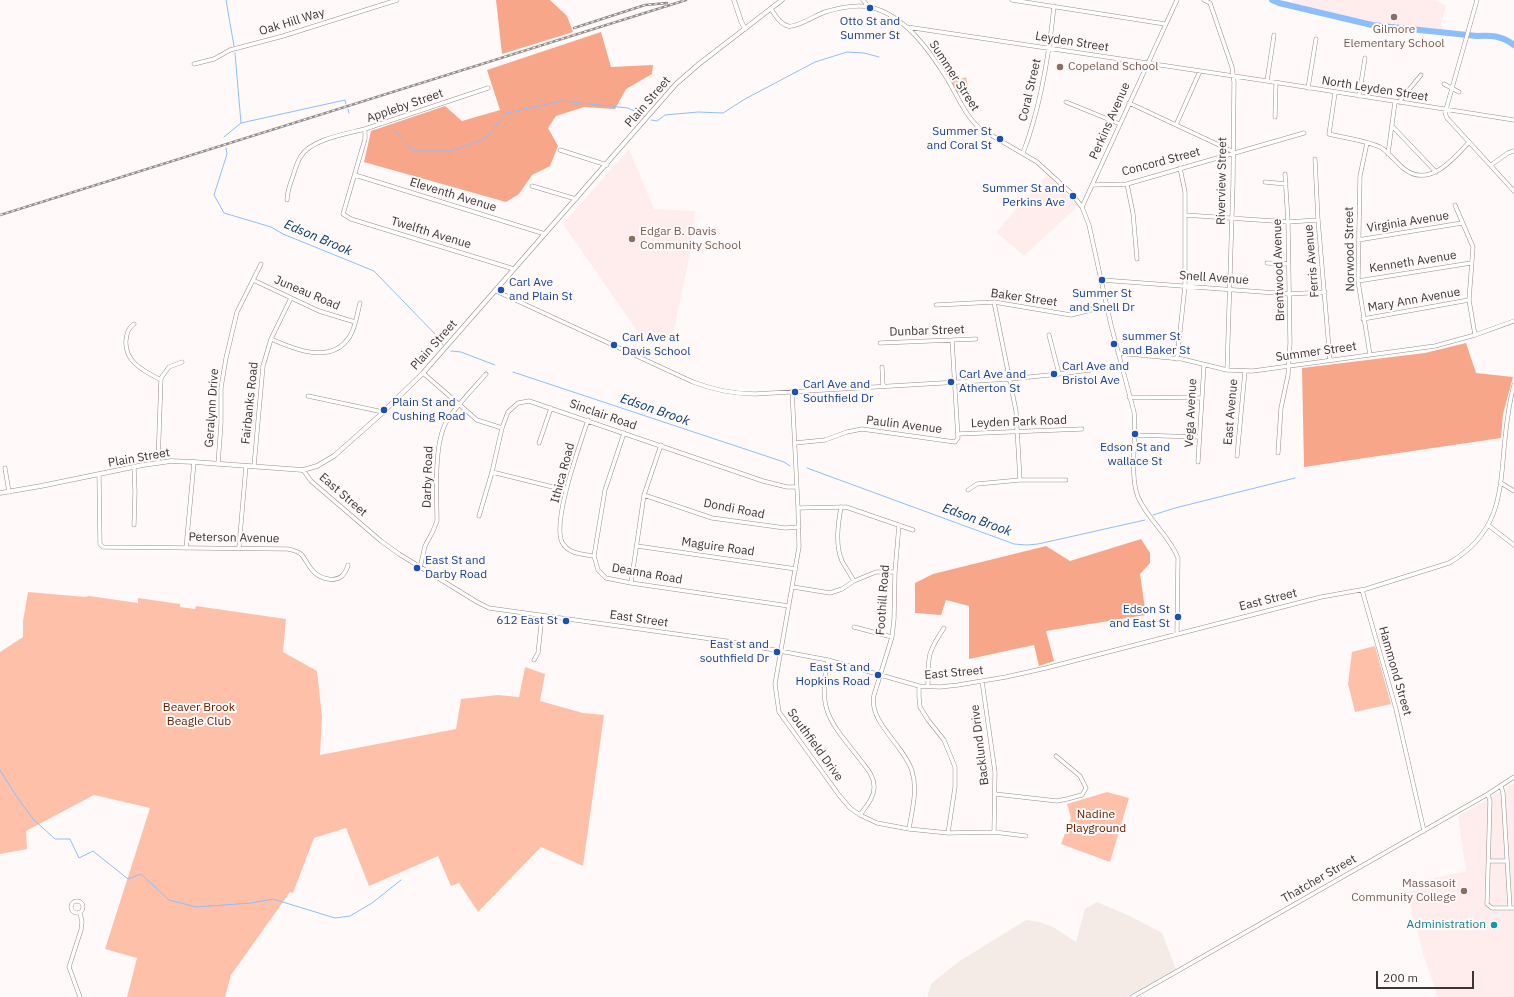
<!DOCTYPE html>
<html>
<head>
<meta charset="utf-8">
<style>
  body { margin:0 }
  #map { position:relative; width:1514px; height:997px; overflow:hidden; background:#fffaf9; font-family:"IBM Plex Sans",sans-serif }
  canvas { display:block }
  .scale { position:absolute; left:1376px; top:971px; width:98px; height:18px; box-sizing:border-box; border:2px solid #3c3736; border-top:0; padding-left:5px; font-size:12px; line-height:14px; white-space:nowrap; color:#3c3736; -webkit-text-stroke:3px #fffaf9; paint-order:stroke }
</style>
</head>
<body>
<div id="map">
<canvas width="1514" height="997"></canvas>
<div class="scale">200 m</div>
</div>
<script>
const c = document.querySelector('canvas').getContext('2d');
c.lineJoin = 'round';
function fill(path, color) { c.fillStyle = color; c.fill(path, 'evenodd'); }
function trace(path, color, width, dash) { c.strokeStyle = color; c.lineWidth = width; c.lineCap = dash ? 'butt' : 'round'; c.setLineDash(dash || []); c.stroke(path); }
function label(font, color, halo, rows, align = 'center') {
  c.font = font + ' "IBM Plex Sans",sans-serif'; c.lineWidth = 4; c.setLineDash([]); c.textBaseline = 'middle'; c.strokeStyle = halo; c.fillStyle = color; for (const [text, x, y, turn = 0] of rows) {
    c.save(); c.translate(x, y); c.rotate((+turn || 0) * Math.PI / 180); c.textAlign = isNaN(turn) ? turn : align; if (halo) c.strokeText(text, 0, 0); c.fillText(text, 0, 0); c.restore();
  }
}
const built = new Path2D(`
  M1097 902 1132 917 1162 933 1176 969 1127 997H927L931 984 958 962 1026 920 1040 922 1053 927 1076 942 1085 909Z`);
const education = new Path2D(`
  M1293 0H1435L1446 6 1441 23 1443 32 1373 23 1291 4Z
  M629 149 654 209 695 211 690 254 671 343 640 335 563 224Z
  M1047 175 1078 206 1024 256 996 232Z
  M1514 783V997H1438L1424 957 1407 892 1421 889V881L1466 871 1458 816 1494 796Z`);
const green = new Path2D(`
  M966 77 969 92H957L951 82Z
  M28 592 85 597 89 596 138 603V598L180 604V607L195 609 196 606 286 619 283 652 317 671 322 717 320 755 456 729 461 699 498 695 519 697 525 667 545 674 540 701 583 713 604 715 583 866 541 847 478 912 459 883 451 886 438 856 369 886 346 828 314 838 293 893 290 892 231 975 225 997H127L137 958 105 949 150 808 94 795 26 831 27 849 0 854V652L23 637V621Z
  M1375 646 1391 704 1355 712 1348 684 1352 652Z
  M1107 792 1129 798 1110 862 1061 844 1071 818 1067 804Z`);
const forest = new Path2D(`
  M496 0H550L567 16 573 32 502 54Z
  M601 32 611 67 653 65 652 74 626 89 615 109 584 107 556 116 548 128 558 146 550 166 532 175 519 194 506 202 364 162 371 131 445 106 462 121 500 110 487 70Z
  M1466 343 1476 373 1513 377 1503 414 1501 438 1304 467 1302 368 1425 353Z
  M1141 539 1150 553V563L1140 574 1146 615 1046 631 1054 661 1039 666 1034 645 969 659V606L946 600 941 615 915 613V583L933 574 1046 546 1070 561Z`);
const stream = new Path2D(`
  M226 0 234 46
  M348 109 349 113
  M651 120 657 121 665 115 698 112 723 113 745 99 815 62 847 52 864 53 879 57
  M241 123 345 100 346 104
  M395 131 413 151H451L486 138 506 113 562 101 628 108 644 116
  M224 137 241 123 235 53
  M226 148 227 154 214 195 224 213 271 227 283 234 374 271 437 336 443 345
  M451 351 461 352 495 365
  M513 372 784 462 790 466
  M807 468 1014 544 1027 545 1038 544 1145 520
  M1153 515 1175 508 1295 478
  M0 770 15 794 33 819 55 839H70L79 858 93 851 128 879 141 874 169 900 196 907 251 903 273 899 335 918 350 916 372 903 401 880`);
const river = new Path2D(`
  M1272 0 1279 3 1372 25 1477 36C1492 35 1502 36 1514 45`);
const minor = new Path2D(`
  M863 0 869 7
  M1012 0 1165 24
  M1204 0 1210 3 1232 67 1234 82 1233 183 1227 370
  M1477 0 1445 113 1447 118 1514 191
  M771 9C775 15 780 24 788 26 796 28 816 15 825 12 838 8 856 4 870 7 905 15 930 51 948 80 959 99 964 113 979 128L1037 162 1071 193 1082 207 1089 225 1111 325 1134 412C1137 438 1129 474 1138 497 1148 520 1169 535 1178 558L1177 633
  M907 27 1267 81 1514 120
  M194 64 214 59 230 50 283 36 397 0
  M1267 81 1274 35
  M1444 84 1459 92
  M488 88 365 129V139L343 214 351 219 514 269
  M1308 88 1316 39
  M1335 93 1329 134C1345 138 1365 140 1380 147 1384 148 1398 164 1403 168 1428 189 1453 160 1469 142
  M1359 96 1365 58
  M1066 102 1120 124
  M1399 102 1421 75
  M1129 103 1234 152
  M1275 117 1276 83
  M1176 125 1200 71
  M1393 127 1436 172
  M1367 143 1360 176 1358 281 1370 355
  M560 150 607 165
  M1023 153C1041 106 1049 56 1054 6
  M1388 154 1395 102
  M1315 159 1318 220 1330 360
  M1491 165 1508 153 1514 151
  M355 175 545 234
  M1265 182 1286 184
  M1127 184 1133 213 1137 259
  M1092 185 1127 184 1304 133
  M532 186 576 199
  M287 200C287 192 290 184 293 176 295 170 297 162 301 156 312 139 346 134 365 129
  M1455 205 1473 247 1469 300 1475 335
  M1082 207 1177 0
  M1185 215 1288 222 1318 220
  M1358 240 1462 223
  M1267 263 1289 264
  M253 280 319 311 355 322
  M1102 280 1289 294 1325 292
  M1358 281 1471 263
  M496 291 693 382C714 390 733 394 755 394L1010 379 1059 374 1121 366
  M994 302 1016 411 1020 480
  M936 305 994 302 1071 315 1107 306
  M1363 319 1469 300
  M134 324C128 328 127 333 126 340 124 362 144 371 161 380
  M1049 335 1059 374
  M271 339C296 350 332 365 350 336 356 326 357 314 360 303
  M880 343 976 339
  M1118 353 1182 359 1227 370 1253 371 1435 346 1475 335 1514 321
  M1177 359 1185 286V192L1180 168
  M882 367 883 386
  M423 373 477 420 502 428
  M792 391 798 508 799 547 775 684 779 712 839 795 850 808 860 815 877 823 909 829 948 833 994 832 1026 836
  M308 396 383 412
  M1129 397 1201 398
  M588 420C580 444 552 521 562 542 568 554 582 554 594 556
  M624 433 605 490 594 556 598 570 606 578 631 583 789 606
  M957 434 1082 429
  M1135 435 1199 437
  M539 443 551 408
  M795 443 825 440 847 432 862 429 955 442 958 438 952 340
  M1278 453 1281 408 1288 375 1290 343 1288 222 1285 174
  M1237 456 1245 371
  M1198 462 1204 365
  M158 463 161 378 169 367 182 362
  M218 464 221 423V388L226 358 237 312 261 264
  M254 466 263 366 271 339 291 298
  M5 468 9 492
  M303 470 311 481 381 541 399 554 477 602 489 608 726 641 828 660 919 686 940 687 958 685 1006 677 1046 668 1321 597 1366 589 1449 563C1497 535 1500 499 1504 449 1506 428 1508 406 1514 385
  M492 472 565 490
  M99 475 100 544 103 547 288 549C293 550 298 551 302 555 306 560 308 566 313 571 319 578 334 583 342 576 345 573 347 569 348 565
  M1501 483 1514 491
  M968 490 977 484 1020 480H1066
  M644 495 712 518 785 528 799 527
  M841 507C838 524 835 545 842 561 846 568 850 574 854 581
  M798 508 846 507 913 530
  M479 516 492 472 502 428 508 412 518 403 529 401 763 481 787 487H797
  M134 525 135 492 134 467
  M899 525 895 572 894 619 892 637 874 695C868 722 904 745 912 771 918 790 912 810 909 829
  M1488 525 1514 545
  M637 546 796 569
  M239 547 246 466
  M186 548 194 462
  M420 568 425 546 433 531 437 521C437 494 433 441 448 419 459 403 473 389 486 374
  M631 583 644 495 661 445
  M793 587 830 593 842 589 854 581 876 572H895
  M1362 590 1396 709 1424 831
  M854 627 892 637
  M534 660 538 653 542 616
  M828 660C816 712 832 723 862 762 867 769 874 776 874 786 875 797 866 806 860 815
  M982 681 995 772 994 832
  M919 686V697L920 707 928 720 944 740 955 767V787L948 833
  M928 686C928 657 927 653 944 628
  M1501 786 1503 793 1510 908
  M995 794 1057 801 1067 799 1082 795 1086 788 1080 776 1056 756
  M1488 794 1490 801 1487 904 1492 908H1514
  M1488 861H1507
  M71 907a6 6 0 1 1 12 0a6 6 0 1 1-12 0Z
  M80 913 82 922 81 930 69 967 80 997
  M1132 997 1488 794 1514 777`);
const major = new Path2D(`
  M734 0 741 21 745 29
  M0 493 41 486 143 465 171 461 194 462 303 470 317 466 334 456 379 416 423 373 676 84 699 64 782 0`);
const rail = new Path2D(`
  M574 28 645 5 667 3
  M0 215 686 0`);
const markers = [
  [870,8,4,"#1a4fb4"],
  [1394,17,4,"#8d6e63"],
  [1060,67,4,"#8d6e63"],
  [1000,139,4,"#1a4fb4"],
  [1073,196,4,"#1a4fb4"],
  [632,239,4,"#8d6e63"],
  [1102,280,4,"#1a4fb4"],
  [501,290,4,"#1a4fb4"],
  [1114,344,4,"#1a4fb4"],
  [614,345,4,"#1a4fb4"],
  [1054,374,4,"#1a4fb4"],
  [951,382,4,"#1a4fb4"],
  [795,392,4,"#1a4fb4"],
  [384,410,4,"#1a4fb4"],
  [1135,434,4,"#1a4fb4"],
  [417,568,4,"#1a4fb4"],
  [1178,617,4,"#1a4fb4"],
  [566,621,4,"#1a4fb4"],
  [777,652,4,"#1a4fb4"],
  [878,675,4,"#1a4fb4"],
  [1464,891,4,"#8d6e63"],
  [1494,925,4,"#0f9aa8"]
];
const streetNames = [
  ["Oak Hill Way",292,22,-17],
  ["Leyden Street",1072,42,9],
  ["Summer Street",954,76,57],
  ["North Leyden Street",1375,89,9],
  ["Coral Street",1030,90,-77],
  ["Plain Street",648,102,-49],
  ["Appleby Street",405,106,-19],
  ["Perkins Avenue",1110,121,-66],
  ["Concord Street",1161,162,-15],
  ["Riverview Street",1222,181,-89],
  ["Eleventh Avenue",453,195,17],
  ["Virginia Avenue",1408,222,-9],
  ["Twelfth Avenue",431,233,17],
  ["Norwood Street",1350,249,-91],
  ["Ferris Avenue",1312,261,-95],
  ["Kenneth Avenue",1413,262,-9],
  ["Brentwood Avenue",1279,270,-92],
  ["Snell Avenue",1214,278,4],
  ["Juneau Road",307,293,23],
  ["Baker Street",1024,298,8],
  ["Mary Ann Avenue",1414,300,-10],
  ["Dunbar Street",927,331,-2],
  ["Plain Street",434,345,-48],
  ["Summer Street",1316,352,-8],
  ["Fairbanks Road",250,403,-84],
  ["Geralynn Drive",212,408,-86],
  ["East Avenue",1231,412,-85],
  ["Vega Avenue",1191,413,-87],
  ["Sinclair Road",603,415,19],
  ["Leyden Park Road",1019,422,-2],
  ["Paulin Avenue",904,425,7],
  ["Plain Street",139,458,-10],
  ["Ithica Road",563,473,-75],
  ["Darby Road",428,477,-88],
  ["East Street",343,495,41],
  ["Dondi Road",734,509,11],
  ["Peterson Avenue",234,538,1],
  ["Maguire Road",718,547,8],
  ["Deanna Road",647,574,10],
  ["Foothill Road",883,600,-86],
  ["East Street",1268,600,-14],
  ["East Street",639,619,8],
  ["Hammond Street",1395,671,74],
  ["East Street",954,673,-5],
  ["Southfield Drive",815,745,54],
  ["Backlund Drive",980,745,-97],
  ["Thatcher Street",1319,879,-30]
];
const transitNames = [
  ["Otto St and",870,22,"center"],
  ["Summer St",870,36,"center"],
  ["Summer St",992,132,"right"],
  ["and Coral St",992,146,"right"],
  ["Summer St and",1065,189,"right"],
  ["Perkins Ave",1065,203,"right"],
  ["Carl Ave",509,283],
  ["and Plain St",509,297],
  ["Summer St",1102,294,"center"],
  ["and Snell Dr",1102,308,"center"],
  ["summer St",1122,337],
  ["and Baker St",1122,351],
  ["Carl Ave at",622,338],
  ["Davis School",622,352],
  ["Carl Ave and",1062,367],
  ["Bristol Ave",1062,381],
  ["Carl Ave and",959,375],
  ["Atherton St",959,389],
  ["Carl Ave and",803,385],
  ["Southfield Dr",803,399],
  ["Plain St and",392,403],
  ["Cushing Road",392,417],
  ["Edson St and",1135,448,"center"],
  ["wallace St",1135,462,"center"],
  ["East St and",425,561],
  ["Darby Road",425,575],
  ["Edson St",1170,610,"right"],
  ["and East St",1170,624,"right"],
  ["612 East St",558,621,"right"],
  ["East st and",769,645,"right"],
  ["southfield Dr",769,659,"right"],
  ["East St and",870,668,"right"],
  ["Hopkins Road",870,682,"right"]
];
const educationNames = [
  ["Gilmore",1394,30,"center"],
  ["Elementary School",1394,44,"center"],
  ["Copeland School",1068,67],
  ["Edgar B. Davis",640,232],
  ["Community School",640,246],
  ["Massasoit",1456,884,"right"],
  ["Community College",1456,898,"right"]
];
const parkNames = [
  ["Beaver Brook",199,708],
  ["Beagle Club",199,722],
  ["Nadine",1096,815],
  ["Playground",1096,829]
];
const cultureNames = [
  ["Administration",1486,925]
];
const waterNames = [
  ["Edson Brook",318,238,23],
  ["Edson Brook",655,410,19],
  ["Edson Brook",977,520,20]
];
fill(built, '#f4eae6');
fill(education, '#feedec');
fill(green, '#ffc0aa');
fill(forest, '#f8a689');
trace(stream, '#8cbefd', 1);
trace(river, '#8cbefd', 6);
trace(minor, '#988e8a', 4.5);
trace(major, '#988e8a', 5);
trace(minor, '#fff', 3.5);
trace(major, '#fff', 4);
trace(rail, '#938e8d', 2.5);
trace(rail, '#fffaf9', 1, [3]);
for (const [x, y, r, color] of markers) { const dot = new Path2D(); dot.arc(x, y, r, 0, 2 * Math.PI); c.fillStyle = color; c.fill(dot); trace(dot, '#fffaf9', 1.5); }
label('12px', '#3c3736', '#fffaf9', streetNames);
label('12px', '#164399', '#fffaf9', transitNames, 'left');
label('12px', '#785e54', '#fffaf9', educationNames, 'left');
label('12px', '#662001', '#fffaf9', parkNames);
label('12px', '#0d838f', '#fffaf9', cultureNames, 'right');
label('italic 13px', '#05386f', '#fffaf9', waterNames);
</script>
</body>
</html>
